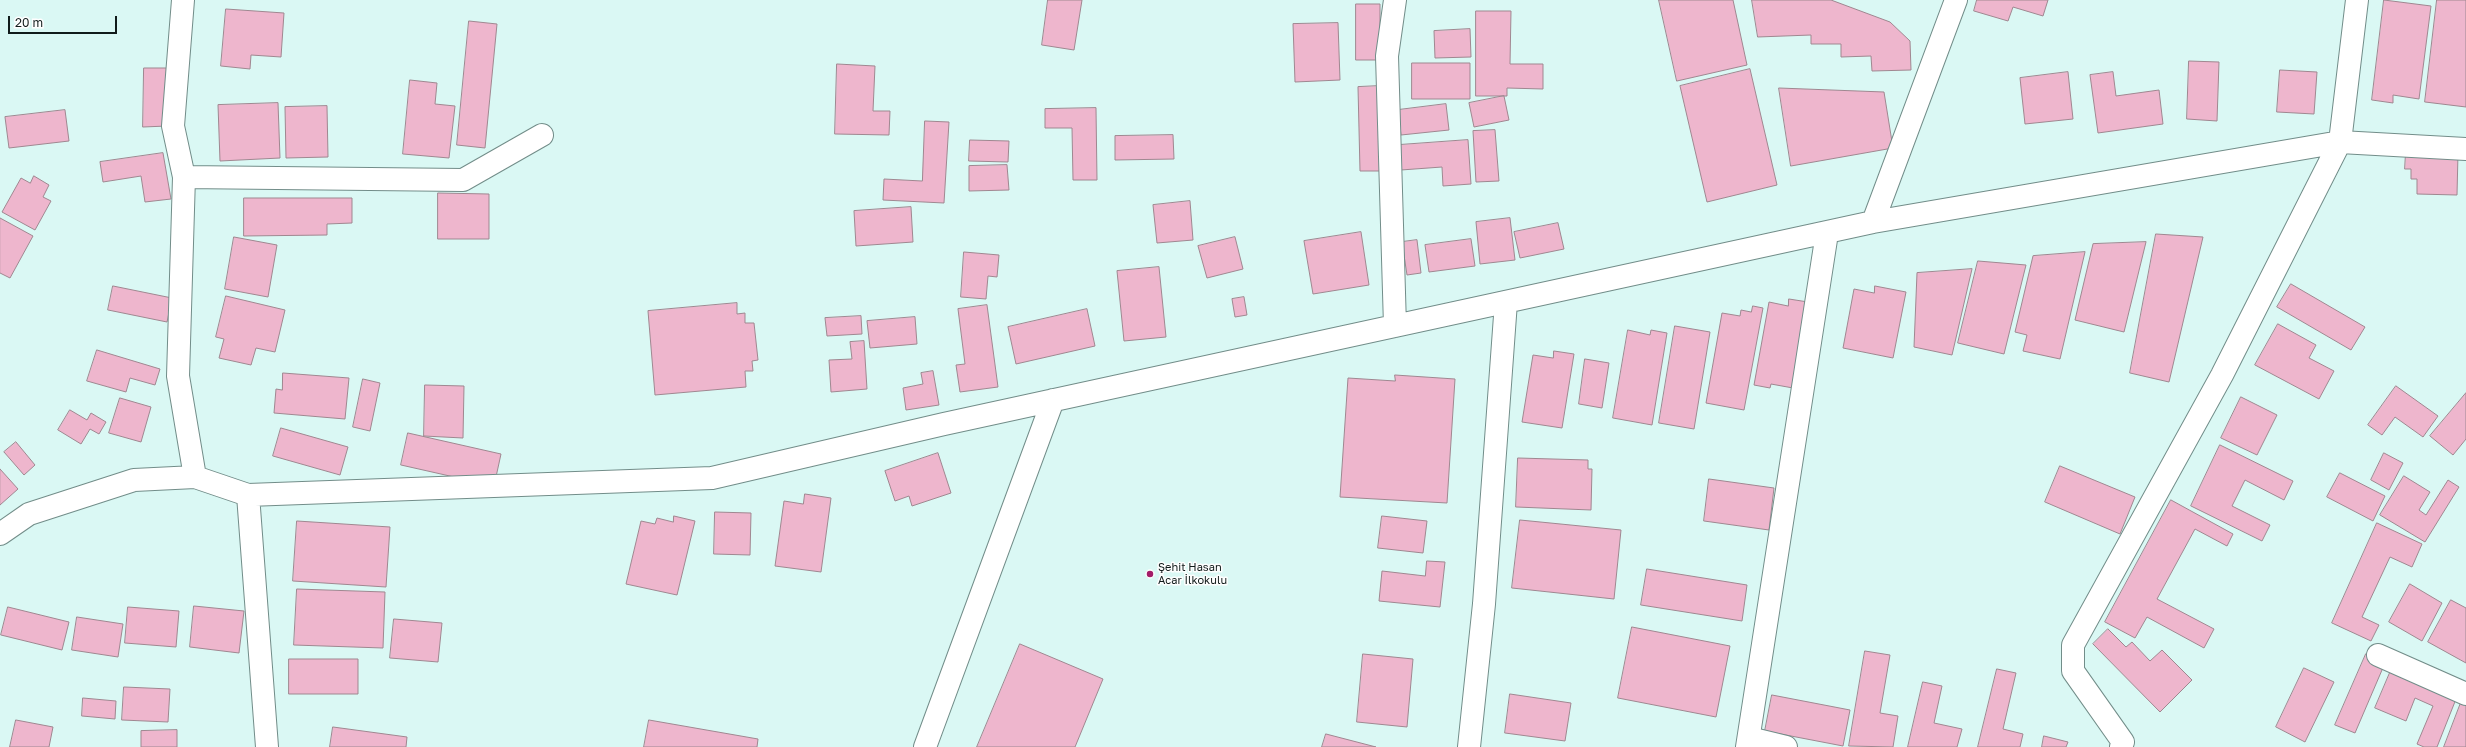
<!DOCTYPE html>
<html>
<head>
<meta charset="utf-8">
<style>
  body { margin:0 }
  #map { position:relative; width:2466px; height:747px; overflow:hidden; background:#daf8f4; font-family:"Golos Text",sans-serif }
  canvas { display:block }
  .scale { position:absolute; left:8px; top:16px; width:109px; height:18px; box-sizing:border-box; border:2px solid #101b1a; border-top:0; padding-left:5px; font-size:12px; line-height:14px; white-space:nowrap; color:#101b1a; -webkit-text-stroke:3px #fefefe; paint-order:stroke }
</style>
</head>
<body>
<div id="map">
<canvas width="2466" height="747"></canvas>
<div class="scale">20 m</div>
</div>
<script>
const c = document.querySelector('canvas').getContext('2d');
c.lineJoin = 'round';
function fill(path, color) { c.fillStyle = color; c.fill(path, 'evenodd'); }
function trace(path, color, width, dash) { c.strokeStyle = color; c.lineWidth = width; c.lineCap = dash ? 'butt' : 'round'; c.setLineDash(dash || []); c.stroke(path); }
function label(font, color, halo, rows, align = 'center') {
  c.font = font + ' "Golos Text",sans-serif'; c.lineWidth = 3; c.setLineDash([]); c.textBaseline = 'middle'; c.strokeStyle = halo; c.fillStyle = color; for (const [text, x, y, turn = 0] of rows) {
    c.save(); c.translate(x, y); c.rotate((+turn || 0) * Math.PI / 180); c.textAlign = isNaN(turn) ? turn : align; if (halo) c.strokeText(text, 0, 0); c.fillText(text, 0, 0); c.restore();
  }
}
const building = new Path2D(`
  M1048 0H1082L1074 50 1042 45Z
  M1659 0H1733L1747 65 1677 81Z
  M1752 0H1831L1890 22 1910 41 1911 70 1872 71 1871 56 1841 57V44H1811V35L1758 37Z
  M1977 0H2048L2043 16 2013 7 2008 21 1974 11Z
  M2384 0 2431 6 2419 99 2393 95V103L2372 100Z
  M2437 0H2466V107L2425 102Z
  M1356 4H1380V60H1356Z
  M226 9 284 13 281 57 251 55 250 69 221 66Z
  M1476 11H1511L1510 64H1543V89L1507 88V96H1476Z
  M469 21 497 24 485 148 457 145Z
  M1338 23 1340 80 1295 82 1293 24Z
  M1470 29 1471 57 1435 58 1434 31Z
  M2189 61 2219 62 2217 121 2187 119Z
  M1412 63H1470V99H1412Z
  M837 64 875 66 873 111H890L889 135 835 134Z
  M144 68H168L167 126 143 127Z
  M1750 69 1777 185 1707 202 1680 86Z
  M2280 70 2317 72 2314 114 2277 112Z
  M2068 72 2073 119 2025 124 2020 78Z
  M2113 72 2116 96 2159 90 2163 124 2098 133 2090 75Z
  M410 80 437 83 435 104 455 106 449 158 403 154Z
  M1379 86 1381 171H1360L1358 87Z
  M1779 88 1884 92 1893 148 1791 166Z
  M1504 96 1509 120 1474 127 1469 103Z
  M278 103 280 158 220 161 218 105Z
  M1446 104 1449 130 1401 135 1398 110Z
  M327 106 328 157 286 158 285 107Z
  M1096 108 1097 180H1073L1072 128H1045V109Z
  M65 110 69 141 9 148 5 117Z
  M925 121 949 122 944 203 883 200 884 179 922 181Z
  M1495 130 1499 181 1476 182 1473 131Z
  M1173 135 1174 159 1115 160V136Z
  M970 140 1009 141 1008 162 969 161Z
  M1468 140 1471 184 1443 186 1442 167 1401 170 1399 145Z
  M2406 152 2458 153 2457 195 2417 194V179H2411V169H2405Z
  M163 153 171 199 145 202 141 176 103 182 100 162Z
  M1007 165 1009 190 969 191V166Z
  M34 176 49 185 43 197 51 201 35 230 2 212 21 178 30 183Z
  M438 193 489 194V239H438Z
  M244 198H352V223L327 224V235L244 236Z
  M1190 201 1193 240 1157 243 1153 205Z
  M911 207 913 242 856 246 854 211Z
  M0 218 33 236 10 278 0 273Z
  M1510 218 1515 260 1480 264 1476 222Z
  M1558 223 1564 249 1520 258 1514 232Z
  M1361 232 1369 285 1313 294 1304 241Z
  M2156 234 2203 237 2169 382 2130 373Z
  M234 237 277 245 268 297 225 289Z
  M1235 237 1243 269 1207 278 1198 246Z
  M1471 239 1475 266 1429 272 1425 245Z
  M1417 240 1421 273 1407 275 1402 242Z
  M2146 242 2124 332 2075 320 2093 244Z
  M964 252 999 255 997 277 988 276 986 299 961 297Z
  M2085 252 2060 359 2023 351 2027 335 2015 332 2033 256Z
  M1978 261 2026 265 2004 354 1958 343Z
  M1159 267 1166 337 1124 341 1117 271Z
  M1972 269 1952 355 1914 347 1917 273Z
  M2291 284 2365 327 2351 350 2277 307Z
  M113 286 172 298 167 322 108 310Z
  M1875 286 1906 292 1893 358 1843 348 1854 289 1874 293Z
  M226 296 285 310 275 352 256 348 251 365 219 358 224 339 216 337Z
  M1244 297 1247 315 1235 317 1232 299Z
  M1789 299 1808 302 1793 388 1771 384 1770 388 1754 385 1769 302 1788 306Z
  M737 303V314L745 313V323H754L758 360 752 361 753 371H745L746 387 655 395 648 311Z
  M987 305 998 387 960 392 956 365 965 364 958 309Z
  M1753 306 1763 308 1744 410 1706 403 1722 313 1740 316 1741 310 1751 312Z
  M1087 309 1095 346 1016 364 1008 327Z
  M861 316 862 334 827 336 825 318Z
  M915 317 917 344 870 348 867 321Z
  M2278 324 2316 345 2309 358 2334 371 2319 399 2255 365Z
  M1675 326 1710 332 1694 429 1659 423Z
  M1628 330 1650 335 1651 330 1667 333 1652 425 1613 418Z
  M864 341 867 389 831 392 829 360 852 359 850 342Z
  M97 350 160 369 155 385 130 378 126 392 87 381Z
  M1554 351 1574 354 1562 428 1522 422 1533 355 1553 358Z
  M1585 359 1609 363 1602 408 1579 404Z
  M933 371 939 405 906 410 903 388 923 384 921 373Z
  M283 373 349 378 345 419 274 413 276 389 282 390Z
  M1395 375 1455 379 1447 503 1340 497 1348 378 1395 381Z
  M363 379 380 383 370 431 353 427Z
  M425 385 464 386 463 438 424 436Z
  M2396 386 2438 416 2423 437 2395 417 2382 435 2368 425Z
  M2466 393V439L2453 455 2430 436Z
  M2241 397 2277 415 2257 455 2221 438Z
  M120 398 151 407 141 442 109 433Z
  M70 410 87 420 91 413 106 422 99 434 90 429 81 444 58 430Z
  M281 428 348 447 340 475 273 456Z
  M408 433 501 454 494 486 401 465Z
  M16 442 35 465 24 475 4 452Z
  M2220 445 2293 481 2284 500 2245 480 2232 506 2270 525 2262 541 2191 506Z
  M938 453 951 493 912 506 909 496 895 501 885 471Z
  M2384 453 2403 463 2389 490 2371 480Z
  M1518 458 1588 460V469H1592L1591 510 1516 507Z
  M2060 466 2135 497 2120 534 2045 502Z
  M0 469 18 489 0 505Z
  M2340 473 2385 496 2373 521 2327 497Z
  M2404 476 2430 492 2419 510 2426 515 2448 480 2459 487 2425 542 2380 515Z
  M1709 479 1774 488 1769 530 1704 521Z
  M805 494 831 498 821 572 775 566 784 501 803 504Z
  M2171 500 2233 534 2227 546 2195 529 2157 599 2214 629 2204 648 2147 617 2135 638 2105 622Z
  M715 512 751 513 750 555 714 554Z
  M674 516 695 521 677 595 626 584 641 521 655 524 657 518 673 522Z
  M1382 516 1427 521 1423 553 1378 548Z
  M1520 520 1621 530 1614 599 1512 588Z
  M297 521 390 527 386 587 293 581Z
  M2377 523 2422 544 2412 567 2390 557 2362 617 2379 625 2371 641 2332 623Z
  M1427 561 1445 562 1440 607 1379 601 1382 571 1425 576Z
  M1647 569 1747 585 1742 621 1641 605Z
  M2410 584 2442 603 2422 641 2389 622Z
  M297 589 385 592 383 648 294 645Z
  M2451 600 2466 608V663L2428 642Z
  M194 606 244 611 239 653 190 647Z
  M8 607 69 622 62 650 1 635Z
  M128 607 179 611 176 647 125 643Z
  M77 617 123 624 118 657 72 650Z
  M394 619 442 623 438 662 390 658Z
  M1632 627 1730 646 1716 717 1618 698Z
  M2108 629 2126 647 2132 642 2150 661 2162 650 2192 680 2160 712 2093 644Z
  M1020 644 1103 679 1075 747H977Z
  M1865 651 1890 655 1880 713 1898 716 1893 747 1849 746Z
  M1363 654 1413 659 1407 727 1357 722Z
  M2366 654 2385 663 2355 733 2335 725Z
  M289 659H358V694H289Z
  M2304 668 2334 682 2305 742 2276 727Z
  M2392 668 2458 694 2437 747H2424L2417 744 2433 706 2415 698 2406 721 2375 708Z
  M1997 669 2016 673 2003 729 2023 734 2020 747H1978Z
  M1923 682 1942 686 1934 723 1962 729 1957 747H1908Z
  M124 687 170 689 168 722 122 720Z
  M1510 694 1571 703 1565 741 1505 733Z
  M1772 695 1850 710 1843 746 1765 731Z
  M83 698 116 701 115 719 82 716Z
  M2462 700 2466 702V747H2444Z
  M16 720 53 727 49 747H10Z
  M649 720 758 739 757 747H644Z
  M333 727 407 737 406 747H330Z
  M177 730V747H141V731Z
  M1326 734 1376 747H1322Z
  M2044 736 2068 742 2066 747H2042Z`);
const street = new Path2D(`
  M183 0 173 126 184 177 178 376 195 477
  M1395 0 1387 56 1395 326
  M184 177 463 180 542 135
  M1873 222 1956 0
  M248 495 267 747
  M0 534 29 514 134 480 195 477 248 495 712 478 944 424 1873 222 2340 142 2466 149
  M2378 655 2466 694
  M1749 738 1786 747
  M925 747 1053 400
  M1469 747 1484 604 1506 302
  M1747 747 1827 233
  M2121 747 2123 742 2073 671V645L2222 375 2340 142 2357 0`);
const markers = [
  [1150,574,4,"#a31c68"]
];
const poiNames = [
  ["Şehit Hasan",1158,568],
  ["Acar İlkokulu",1158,581]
];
fill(building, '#eeb6cd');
trace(building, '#9f8790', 1);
trace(street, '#728d89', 24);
trace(street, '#fff', 22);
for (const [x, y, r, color] of markers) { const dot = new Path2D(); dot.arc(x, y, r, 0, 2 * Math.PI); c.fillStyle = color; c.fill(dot); trace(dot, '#fefefe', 1.5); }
label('11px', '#101b1a', '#fefefe', poiNames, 'left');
</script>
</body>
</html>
